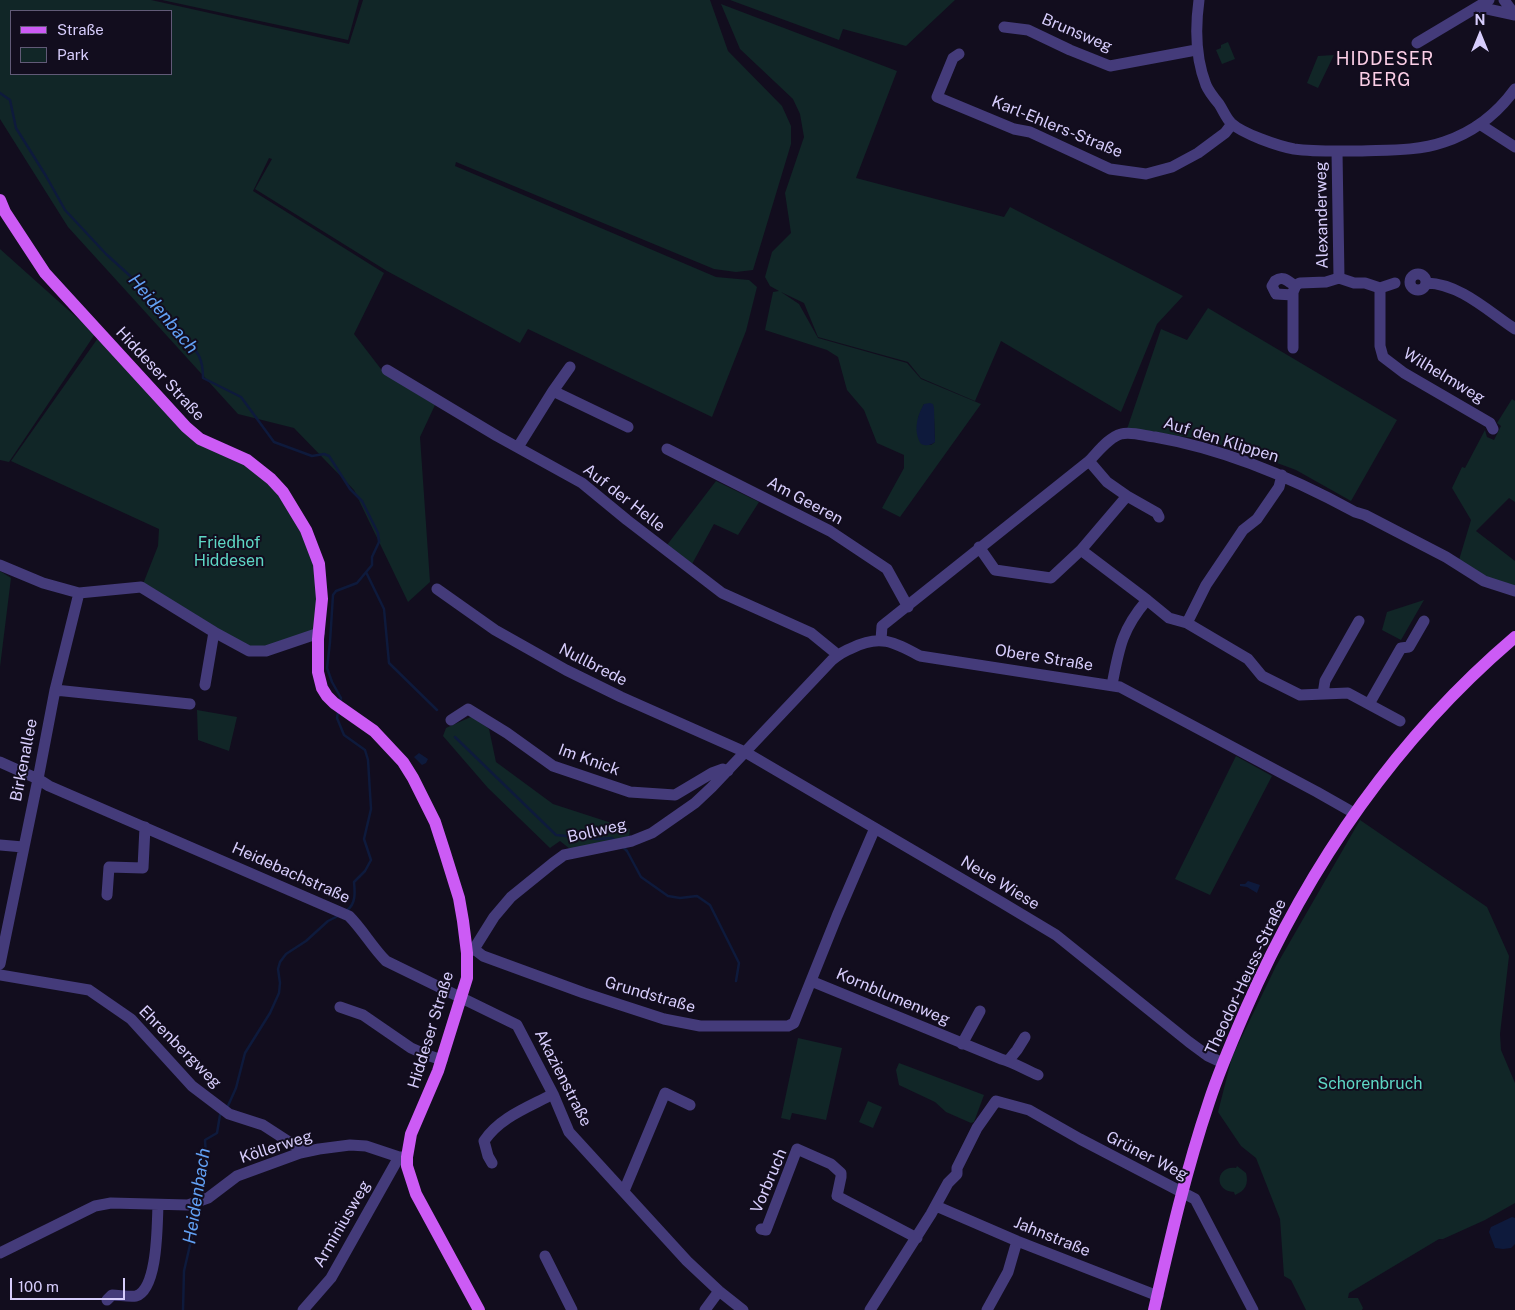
<!DOCTYPE html>
<html>
<head>
<meta charset="utf-8">
<style>
  body { margin:0 }
  #map { position:relative; width:1515px; height:1310px; overflow:hidden; background:#120d1e; font-family:"Public Sans",sans-serif }
  canvas { display:block }
  .legend { position:absolute; left:10px; top:10px; width:162px; height:65px; box-sizing:border-box; background:#120d1e; border:1px solid #615a77; margin:0; padding:6px 9px; list-style:none; font-size:15px; color:#d7cdfc }
  .legend li { display:flex; align-items:center; gap:10px; height:25px }
  .legend b { width:25px; border:1px solid #615a77 }
  .north { position:absolute; left:1455px; top:10px; width:50px; height:50px; -webkit-text-stroke:4px #120d1e; paint-order:stroke; rotate:0deg; font-size:14px; font-weight:700; line-height:20px; text-align:center; color:#d7cdfc }
  .north::after { content:''; display:block; margin:auto; width:18px; height:22px; background:#d7cdfc; clip-path:polygon(50% 0,100% 100%,50% 72%,0 100%) }
  .scale { position:absolute; left:10px; top:1278px; width:115px; height:22px; box-sizing:border-box; border:2px solid #d7cdfc; border-top:0; padding-left:6px; font-size:15px; line-height:18px; white-space:nowrap; color:#d7cdfc; -webkit-text-stroke:4px #120d1e; paint-order:stroke }
</style>
</head>
<body>
<div id="map">
<canvas width="1515" height="1310"></canvas>
<ul class="legend">
<li><b style="height:6px;background:#cc5bf5"></b>Straße</li>
<li><b style="height:14px;background:#112627"></b>Park</li>
</ul>
<div class="north">N</div>
<div class="scale">100 m</div>
</div>
<script>
const c = document.querySelector('canvas').getContext('2d');
c.lineJoin = 'round';
function fill(path, color) { c.fillStyle = color; c.fill(path, 'evenodd'); }
function trace(path, color, width, dash) { c.strokeStyle = color; c.lineWidth = width; c.lineCap = dash ? 'butt' : 'round'; c.setLineDash(dash || []); c.stroke(path); }
function label(font, color, halo, rows, align = 'center') {
  c.font = font + ' "Public Sans",sans-serif'; c.lineWidth = 4; c.setLineDash([]); c.textBaseline = 'middle'; c.strokeStyle = halo; c.fillStyle = color; for (const [text, x, y, turn = 0] of rows) {
    c.save(); c.translate(x, y); c.rotate((+turn || 0) * Math.PI / 180); c.textAlign = isNaN(turn) ? turn : align; if (halo) c.strokeText(text, 0, 0); c.fillText(text, 0, 0); c.restore();
  }
}
const green = new Path2D(`
  M0 0H151L349 44 363 0H710L728 51 782 106 791 126V144L753 270 736 272 714 269 456 162 455 166 716 277 749 280 757 287 746 331 712 417 528 329 520 343 387 271 255 189 272 159 269 158 253 191 384 273 354 334 384 373 435 405 420 437 430 582 408 602 354 490 294 428 238 414 68 227 0 119ZM11 11H171V74H11Z
  M162 0H359L348 40Z
  M730 0H955L906 46 843 29 839 40Z
  M721 4 897 71 856 178 1004 217 1010 207 1183 296 1157 324 1121 412 1001 341 975 401 921 378 908 362 818 337 804 303 781 292 799 304 818 338 907 363 921 379 981 404 900 517 882 508 904 468V455L877 443 864 410 847 390 838 357 827 350 765 330 773 292 779 291 770 286 765 277 772 252 791 233 785 193 804 137 800 114 793 99 740 49ZM924 404 934 418 935 442 931 445H925L918 418Z
  M1228 42 1235 59 1222 64 1216 50 1221 48V45Z
  M1334 55 1318 88 1307 83 1318 56Z
  M0 249 95 334 9 462 0 460Z
  M1208 308 1397 420 1351 501 1296 470 1250 453 1195 438 1127 429 1161 329 1187 340Z
  M98 338 198 441 246 464 269 482 294 517 312 550 319 582 315 630 265 648 248 647 143 584 158 546 159 529 11 461Z
  M1512 399 1515 401V502L1509 498 1476 531 1515 561V590L1483 579 1459 560 1471 520 1452 488 1462 467 1465 468 1485 430 1487 437 1494 440 1501 426 1497 423Z
  M716 481 759 502 738 535 714 524 692 564 667 545Z
  M0 571 11 578 0 667Z
  M1424 600 1401 640 1382 630 1387 612Z
  M197 710 237 717 229 751 198 740Z
  M473 716 489 729 496 762 553 804 630 829 629 837 570 849 560 841 550 848 488 788 443 736 446 728Z
  M1236 756 1272 776 1210 895 1175 879Z
  M1360 820 1487 907 1509 956 1500 1034 1501 1050 1515 1083V1203L1485 1220 1443 1239H1439L1349 1293 1348 1298H1358L1363 1308 1362 1310H1306L1291 1280 1284 1276 1280 1219 1256 1158 1241 1146 1218 1112 1232 1057 1276 966Z
  M798 1038 842 1048 826 1120 792 1113 790 1120 781 1118Z
  M899 1063 984 1095 974 1122 971 1123 946 1112 935 1102 899 1085 896 1070Z
  M868 1101 882 1107 873 1128 859 1122Z
  M1237 1166 1246 1173C1249 1184 1245 1191 1235 1195L1234 1192C1213 1191 1216 1165 1236 1168Z`);
const water = new Path2D(`
  M930 403 933 404 934 408 935 442C930 446 926 446 921 444 913 431 917 416 924 404Z
  M419 753 428 759 426 763 422 765 414 757Z
  M1248 881 1260 885 1257 893 1247 887 1240 886V884H1245Z
  M1512 1217 1515 1218V1244L1511 1248 1503 1249 1495 1248 1489 1232 1491 1227Z`);
const stream = new Path2D(`
  M0 93 10 100 16 128 46 176 65 210 106 254 140 285 184 342C199 349 203 361 203 378L241 397 274 442 312 456 324 454 329 456 350 489 362 501 378 533 379 542 372 557V565L357 583 336 591 333 595 330 642 327 668 332 682 341 698 340 702
  M366 572 384 609 389 663 437 710
  M338 712 337 718 344 735 365 750 368 760 371 809 364 839 371 860 365 871 354 882C355 892 356 904 347 910
  M455 737 556 835 598 839 612 838 615 841
  M623 847 627 851 641 877 668 896 680 898 697 896 710 905 739 963 736 981
  M227 1108 236 1088 245 1053 270 1013 279 993 280 983 278 969 280 962 286 954 306 941 328 921 338 916
  M197 1198 206 1155 205 1140 217 1133 220 1115 223 1112
  M183 1310 184 1271 193 1232 192 1224 196 1205`);
const minor = new Path2D(`
  M1199 0C1195 29 1195 57 1206 85 1209 92 1214 98 1219 104 1223 110 1226 118 1231 123 1243 134 1278 146 1294 149 1316 152 1339 151 1362 151 1389 150 1418 151 1444 142 1474 132 1497 114 1515 89
  M1504 0 1515 15
  M1478 7 1515 15
  M1004 27 1028 30 1070 50 1110 66 1196 50
  M1417 43 1489 0
  M959 54 953 58 937 97 1014 129 1030 132 1110 169 1146 174 1172 167 1198 153 1225 133 1232 124
  M1481 125 1515 147
  M1337 151 1339 278
  M1410 282a8 8 0 1 1 16 0a8 8 0 1 1-16 0Z
  M1427 283C1460 284 1488 311 1515 329
  M1380 288V346L1383 357 1404 373 1490 423 1493 429
  M1293 295 1276 294 1272 286 1275 281C1283 275 1288 281 1295 286
  M1293 348V292L1296 285 1300 283 1326 282 1339 278 1354 283H1365L1380 288 1395 283
  M387 370 497 436 582 483 627 520 722 593 811 633 838 655
  M553 391 628 427
  M518 447 553 391 570 367
  M667 449 830 531 887 569 908 607
  M1127 496 1157 513 1159 517
  M979 547 995 570 1051 578 1081 550 1127 496 1107 482 1089 461
  M1081 550 1147 600
  M0 565 43 583 79 593 141 587 214 632 249 651H266L319 633
  M437 589 495 630 566 670 621 697 745 752 1001 902 1056 935 1189 1042 1208 1056 1223 1063
  M1187 623 1206 585 1243 530 1257 519 1279 487 1282 475
  M881 640 882 626 1089 461C1097 453 1109 437 1121 434 1131 431 1145 436 1155 437 1225 449 1293 478 1355 512L1365 515 1446 557 1484 581 1515 591
  M205 685 214 632
  M1112 685C1119 648 1122 629 1147 600L1169 618 1187 623 1248 659 1262 676 1300 695 1348 693 1400 721
  M55 690 190 704
  M1323 694 1325 681 1359 621
  M1369 704 1401 648 1409 647 1424 621
  M451 720 468 709 507 733 553 766 630 792 675 795 712 773 723 769 728 771
  M0 762 38 779 49 786 349 916C363 930 372 947 386 961L517 1025 553 1094 569 1132 687 1261 719 1291 743 1310
  M0 845 23 847
  M107 895 109 867 143 868 145 827
  M474 949 483 956 584 993 664 1019 700 1026H788L794 1023 837 916 875 828
  M467 953 474 949 494 917 511 897 553 863 564 855 632 841 652 833 695 803 712 787 832 660C838 655 844 651 852 648 880 634 894 642 920 656L1120 687 1317 792 1354 813
  M0 964 38 779 55 690 79 593
  M0 975 89 990 131 1019 192 1086 229 1114 263 1125 300 1149V1153
  M811 981 1001 1059C1013 1062 1026 1070 1038 1075
  M340 1007 363 1015 411 1048 427 1055 442 1060
  M962 1044 980 1011
  M1008 1061 1017 1050 1025 1037
  M492 1163 488 1156 484 1141C500 1117 529 1107 553 1094
  M624 1191 665 1093 690 1105
  M936 1206 1017 1241 1158 1296
  M761 1229 766 1230 797 1149 831 1164 841 1173V1177L837 1196 917 1238
  M0 1253 95 1206 111 1203 188 1205 208 1198 237 1176 300 1153 319 1149 350 1145 366 1146 399 1157H407
  M545 1256 572 1310
  M107 1300 112 1295C119 1295 129 1297 136 1296 158 1289 157 1225 158 1205
  M303 1310 331 1278 399 1157
  M705 1310 719 1291
  M870 1310 931 1214 948 1183 957 1174V1168L977 1128 996 1101 1029 1110 1080 1139 1195 1199 1253 1310
  M987 1310 1008 1272 1017 1241`);
const major = new Path2D(`
  M0 200 5 212 45 273 186 427 200 439 247 460 271 479 283 492 306 530 319 564 322 599 318 639V672L322 688 327 696 334 703 374 731 403 762 413 778 435 822 445 853 459 898 463 921 467 953V978L438 1071 411 1134 407 1157V1166L416 1194 479 1310
  M1154 1310C1170 1240 1186 1170 1209 1102 1219 1071 1232 1041 1245 1011 1308 866 1394 740 1515 637`);
const streetNames = [
  ["Brunsweg",1077,33,23],
  ["Karl-Ehlers-Straße",1057,127,22],
  ["Alexanderweg",1322,215,-91],
  ["Hiddeser Straße",160,374,47],
  ["Wilhelmweg",1444,376,31],
  ["Auf den Klippen",1221,440,17],
  ["Auf der Helle",624,498,38],
  ["Am Geeren",805,501,28],
  ["Obere Straße",1044,658,9],
  ["Nullbrede",593,665,27],
  ["Birkenallee",24,760,-79],
  ["Im Knick",589,760,20],
  ["Bollweg",597,831,-13],
  ["Heidebachstraße",291,873,24],
  ["Neue Wiese",1000,883,31],
  ["Theodor-Heuss-Straße",1246,977,-65],
  ["Grundstraße",650,995,16],
  ["Kornblumenweg",893,997,23],
  ["Hiddeser Straße",431,1030,-73],
  ["Ehrenbergweg",180,1047,45],
  ["Akazienstraße",563,1078,63],
  ["Köllerweg",276,1147,-18],
  ["Grüner Weg",1147,1156,27],
  ["Vorbruch",769,1181,-67],
  ["Arminiusweg",342,1224,-60],
  ["Jahnstraße",1052,1237,22]
];
const parkNames = [
  ["Friedhof",229,543],
  ["Hiddesen",229,561],
  ["Schorenbruch",1370,1084]
];
const neighbourhoodNames = [
  ["HIDDESER",1385,59],
  ["BERG",1385,80]
];
const waterNames = [
  ["Heidenbach",163,314,50],
  ["Heidenbach",197,1196,-81]
];
fill(green, '#112627');
fill(water, '#0e1a3c');
trace(stream, '#0e1a3c', 2.5);
trace(minor, '#443b7a', 11);
trace(major, '#cc5bf5', 12);
label('16px', '#d7cdfc', '#120d1e', streetNames);
label('16px', '#5ed7c5', '#120d1e', parkNames);
c.letterSpacing = '1px';
label('18px', '#fccfe7', '#120d1e', neighbourhoodNames);
c.letterSpacing = '0px';
label('italic 18px', '#62a1f5', '#120d1e', waterNames);
</script>
</body>
</html>
